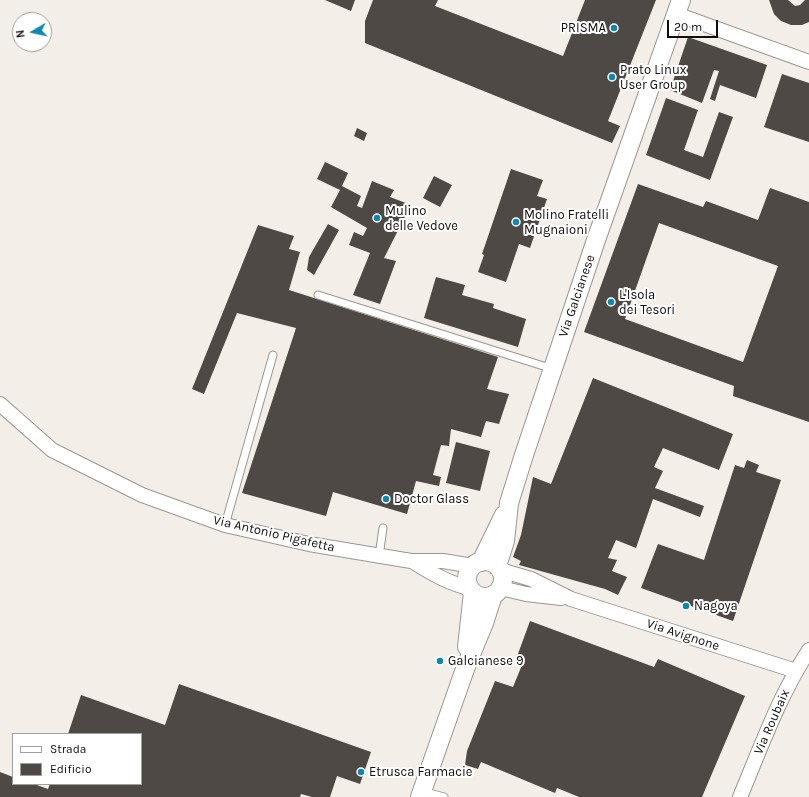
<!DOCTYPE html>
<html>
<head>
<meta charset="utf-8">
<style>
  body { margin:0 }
  #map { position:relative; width:809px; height:797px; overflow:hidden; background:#f4eee8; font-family:Karla,sans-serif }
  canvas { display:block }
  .legend { position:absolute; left:12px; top:733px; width:130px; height:52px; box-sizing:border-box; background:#fff; border:1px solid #9f9f9e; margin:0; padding:5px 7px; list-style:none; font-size:12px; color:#0f0e0c }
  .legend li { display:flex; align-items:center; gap:8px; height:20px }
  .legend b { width:20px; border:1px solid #9f9f9e }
  .north { position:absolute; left:12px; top:12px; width:40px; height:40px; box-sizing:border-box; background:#fff; border:1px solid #9f9f9e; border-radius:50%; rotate:261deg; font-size:11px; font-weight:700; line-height:16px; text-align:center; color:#0f0e0c }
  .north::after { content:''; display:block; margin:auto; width:14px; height:18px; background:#0d87ab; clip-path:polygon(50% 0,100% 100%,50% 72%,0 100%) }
  .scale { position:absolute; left:667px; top:20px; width:51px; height:18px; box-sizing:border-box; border:2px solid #0f0e0c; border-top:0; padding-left:5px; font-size:12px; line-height:14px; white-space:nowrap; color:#0f0e0c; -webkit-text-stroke:3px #fff; paint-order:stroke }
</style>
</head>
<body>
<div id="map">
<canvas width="809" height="797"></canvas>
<ul class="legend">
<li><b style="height:5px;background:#fff"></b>Strada</li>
<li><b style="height:11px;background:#4e4944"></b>Edificio</li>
</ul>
<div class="north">N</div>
<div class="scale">20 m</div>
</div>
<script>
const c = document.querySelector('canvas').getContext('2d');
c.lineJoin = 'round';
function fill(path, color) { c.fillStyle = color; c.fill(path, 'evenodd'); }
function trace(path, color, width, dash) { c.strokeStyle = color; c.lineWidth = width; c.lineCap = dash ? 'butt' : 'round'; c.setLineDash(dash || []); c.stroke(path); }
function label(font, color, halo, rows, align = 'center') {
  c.font = font + ' Karla,sans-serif'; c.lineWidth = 4; c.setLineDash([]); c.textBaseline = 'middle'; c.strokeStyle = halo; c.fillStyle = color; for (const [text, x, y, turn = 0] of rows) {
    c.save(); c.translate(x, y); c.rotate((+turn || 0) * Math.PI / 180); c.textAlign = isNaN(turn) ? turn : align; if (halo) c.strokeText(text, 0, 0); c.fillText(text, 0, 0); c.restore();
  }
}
const building = new Path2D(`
  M325 0H355L351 11Z
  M373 0H438L435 6 563 56 585 0H656L608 121 620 126 612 143 365 43V21Z
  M769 0H788L795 6 800 5 805 0H809V22L802 25H791L781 21 774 14Z
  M688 37 767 65 756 98 720 85 715 101 710 99 719 71 714 70 702 103 670 90Z
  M782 74 809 83V142L764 127Z
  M666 98 698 110 684 150 703 157 719 112 733 117 710 180 646 155Z
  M357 128 367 133 364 141 354 136Z
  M325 162 348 173 342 186 361 196 357 206 362 208 372 181 394 190 390 197 411 205 384 258 396 261 380 304 353 295 370 253 349 245 354 232 363 236 367 228 331 207 340 190 317 179Z
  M511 169 543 180 537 196 547 199 530 248 519 244 506 282 478 272 484 255 482 254Z
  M434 176 452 185 440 207 423 198Z
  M638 184 703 207 706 201 758 220 770 188 809 202V422L733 396 734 386 584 332ZM659 223 778 266 743 362 625 319Z
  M328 224 339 230 314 275 307 270 309 257Z
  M258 225 294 236 289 249 300 252 289 290 498 357 487 389 509 394 499 424 486 421 481 437 451 429 449 446 441 445 433 475 441 477 439 486 416 481 407 514 333 492 326 516 242 493 296 328 237 313 204 394 192 389Z
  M436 277 465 285 462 295 494 304 493 308 526 319 518 347 424 318Z
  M593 378 733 434 719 470 663 448 654 467 663 471 655 488 704 506 700 517 653 499 636 548 616 540 608 558 617 560 612 571 627 577 618 595 605 589 519 565 521 561 513 557 521 535 533 477 551 484Z
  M456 442 490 451 480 491 446 483Z
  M747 460 759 465 756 472 781 480 733 621 641 588 658 544 704 560 735 465 744 468Z
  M530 621 654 667 658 659 745 696 702 797H579L557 788 555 793 481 762 478 769 465 765 467 751 495 681 513 687 522 665 515 662Z
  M179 684 371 752 360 784 337 776 330 797H312L301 794 300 797H0V772L13 777V784H34L48 789 50 784H141V734H68L81 695 165 725Z`);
const service = new Path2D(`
  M318 295 553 369
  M225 525 273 355
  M379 556 383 528
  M422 791 444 797`);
const minor = new Path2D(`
  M676 14 809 62
  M0 404 52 450 142 495 225 525 309 544 411 561H443L473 566
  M412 561C431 573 448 583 469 588
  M500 570 531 579 571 599 796 671
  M501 588 526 594 561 598
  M740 797C761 747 779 696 809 650`);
const tertiary = new Path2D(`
  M467 579a18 18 0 1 1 36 0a18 18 0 1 1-36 0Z
  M481 562 504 515
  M497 566 505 541 509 503 524 455 596 240 681 0
  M467 647 473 592
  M420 797 465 669 484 623 493 595`);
const markers = [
  [614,28,4,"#0d87ab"],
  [612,77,4,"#0d87ab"],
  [377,218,4,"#0d87ab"],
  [516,222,4,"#0d87ab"],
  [611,302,4,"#0d87ab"],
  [386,499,4,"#0d87ab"],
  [686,606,4,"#0d87ab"],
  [440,661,4,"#0d87ab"],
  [361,772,4,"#0d87ab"]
];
const poiNames = [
  ["PRISMA",606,28,"right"],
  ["Prato Linux",620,70],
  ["User Group",620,85],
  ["Mulino",385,211],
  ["delle Vedove",385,226],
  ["Molino Fratelli",524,215],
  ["Mugnaioni",524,230],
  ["L'Isola",619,295],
  ["dei Tesori",619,310],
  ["Doctor Glass",394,499],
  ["Nagoya",694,606],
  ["Galcianese 9",448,661],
  ["Etrusca Farmacie",369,772]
];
const streetNames = [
  ["Via Galcianese",577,296,-71],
  ["Via Antonio Pigafetta",274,534,13],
  ["Via Avignone",683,635,18],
  ["Via Roubaix",772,722,-66]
];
fill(building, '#4e4944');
trace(service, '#9b9690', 9);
trace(minor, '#9b9690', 16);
trace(tertiary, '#9b9690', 20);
trace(service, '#fff', 7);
trace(minor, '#fff', 14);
trace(tertiary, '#fff', 18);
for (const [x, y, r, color] of markers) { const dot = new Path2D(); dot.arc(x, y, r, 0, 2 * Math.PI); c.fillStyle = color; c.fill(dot); trace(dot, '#fff', 1.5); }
label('13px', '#0f0e0c', '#fff', poiNames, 'left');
label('13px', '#0f0e0c', '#fff', streetNames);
</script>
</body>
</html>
